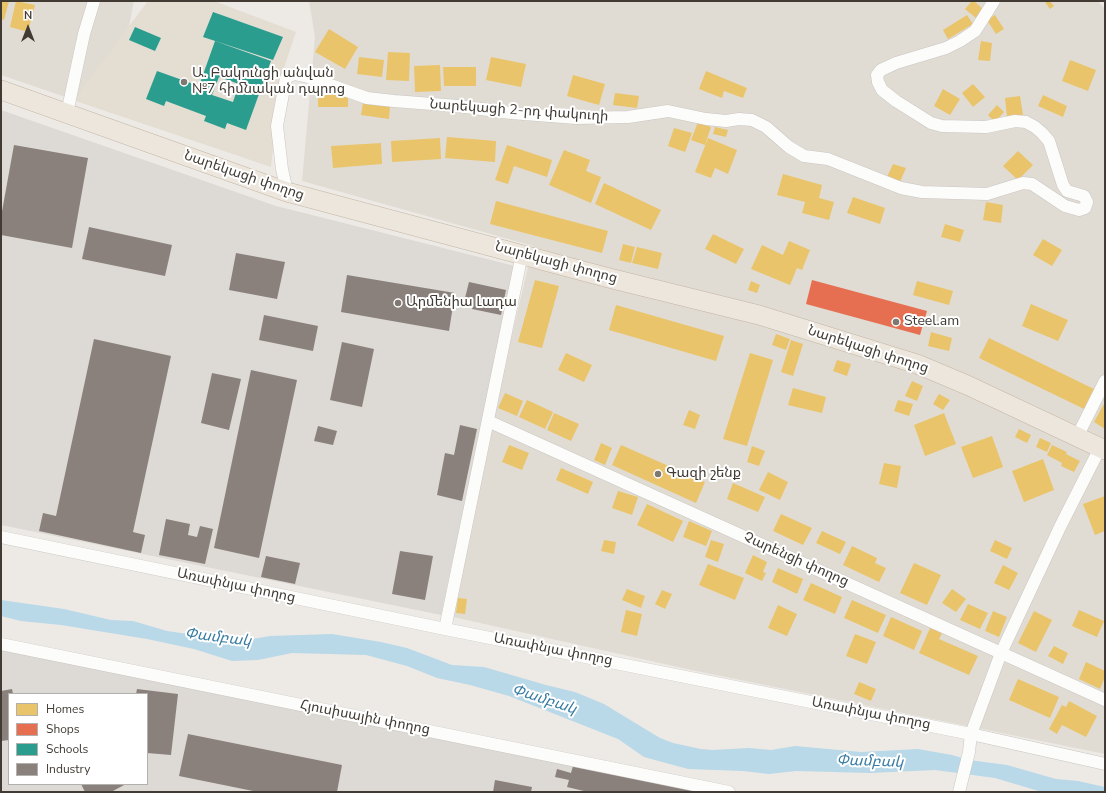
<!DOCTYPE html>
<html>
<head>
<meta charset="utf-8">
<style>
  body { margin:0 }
  #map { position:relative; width:1106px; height:793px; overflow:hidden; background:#edeae6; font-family:"Nunito Sans",sans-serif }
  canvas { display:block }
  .frame { position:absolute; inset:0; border:2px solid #413b34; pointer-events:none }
  .legend { position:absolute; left:8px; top:693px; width:140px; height:92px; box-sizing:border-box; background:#fff; border:1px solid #b3b1ae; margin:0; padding:5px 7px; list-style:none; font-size:12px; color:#413b34 }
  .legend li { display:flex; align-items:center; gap:8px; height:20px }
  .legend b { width:20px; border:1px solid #b3b1ae }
  .north { position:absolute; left:8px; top:8px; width:40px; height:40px; -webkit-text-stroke:3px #fff; paint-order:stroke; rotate:0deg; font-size:11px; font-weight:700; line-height:16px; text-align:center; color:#413b34 }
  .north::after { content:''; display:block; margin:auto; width:14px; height:18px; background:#413b34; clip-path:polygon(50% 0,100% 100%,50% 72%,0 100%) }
</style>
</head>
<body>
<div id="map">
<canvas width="1106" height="793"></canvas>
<div class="frame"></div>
<ul class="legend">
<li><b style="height:11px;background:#e9c46a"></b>Homes</li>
<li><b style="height:11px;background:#e76f51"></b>Shops</li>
<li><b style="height:11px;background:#2a9d8f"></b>Schools</li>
<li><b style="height:11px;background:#8a817c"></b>Industry</li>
</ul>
<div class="north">N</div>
</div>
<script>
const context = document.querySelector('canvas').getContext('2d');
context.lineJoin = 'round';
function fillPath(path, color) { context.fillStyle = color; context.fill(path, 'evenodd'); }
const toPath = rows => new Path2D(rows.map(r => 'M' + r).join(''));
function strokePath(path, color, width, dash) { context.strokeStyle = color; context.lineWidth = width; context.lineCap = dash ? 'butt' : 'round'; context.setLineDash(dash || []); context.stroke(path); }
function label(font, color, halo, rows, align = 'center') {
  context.font = font + ' "Nunito Sans","Noto Sans Armenian",sans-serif'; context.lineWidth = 4; context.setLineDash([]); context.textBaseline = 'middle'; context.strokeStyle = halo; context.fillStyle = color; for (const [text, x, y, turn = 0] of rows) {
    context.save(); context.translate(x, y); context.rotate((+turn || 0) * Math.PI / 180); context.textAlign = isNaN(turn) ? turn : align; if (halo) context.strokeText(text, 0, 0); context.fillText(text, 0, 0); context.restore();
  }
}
const residential = toPath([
  [1,1,134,1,112,113,1,75],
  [309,1,1098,1,1105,9,1105,754,696,671,453,617,489,432,533,246,302,181,315,37]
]);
const industrial = toPath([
  [1,110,276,206,515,266,441,615,1,525],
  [1,649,714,792,1,792],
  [9,694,147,694,147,784,9,784]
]);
const education = toPath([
  [148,1,214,1,296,32,281,77,271,167,76,101,83,87]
]);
const water = toPath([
  [1,600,64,609,111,620,133,621,167,631,209,637,223,637,247,640,270,636,332,634,381,642,407,648,452,665,484,667,546,685,575,692,604,704,660,738,673,743,701,749,712,750,749,748,771,750,795,746,861,752,918,749,952,755,969,760,1007,765,1056,779,1078,781,1105,787,1105,792,1042,792,995,778,935,770,870,773,796,771,769,774,743,771,688,769,644,757,618,739,509,696,470,685,437,678,407,666,366,655,292,653,258,660,232,661,194,649,147,639,61,625,21,621,1,616]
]);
const homes = toPath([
  [1,1,9,1,4,20,1,19],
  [16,1,35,5,28,32,10,27],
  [972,1,974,1,984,10,976,18,965,9],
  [1046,1,1050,1,1054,6,1050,9,1045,2],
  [967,15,973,24,948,39,943,30],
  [995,15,1004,29,996,34,987,20],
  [329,29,358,47,345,69,315,52],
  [981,41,992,43,990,61,978,60],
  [388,52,410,53,409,81,386,80],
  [359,57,384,60,382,77,357,74],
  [491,57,526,64,521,87,486,80],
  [1070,60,1096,70,1088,91,1062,81],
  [440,65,441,91,415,92,414,66],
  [443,67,476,67,476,86,444,86],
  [706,71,747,88,743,98,724,91,722,98,699,89],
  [573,75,605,84,599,105,567,96],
  [973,84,985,97,973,107,962,93],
  [943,89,960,99,950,115,934,106],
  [615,93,639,96,637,108,613,105],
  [318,94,348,95,348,107,318,107],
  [1043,95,1067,106,1063,117,1038,106],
  [1020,96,1023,115,1007,117,1005,98],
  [363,103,390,106,389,119,361,115],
  [997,105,1004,112,995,122,988,115],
  [698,122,711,127,705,145,691,140],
  [715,127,728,130,726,137,713,134],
  [674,128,692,133,685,152,668,146],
  [447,137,496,141,495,162,445,158],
  [440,138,441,159,392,162,391,141],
  [708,138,737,150,728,174,715,168,711,178,695,172],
  [381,143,382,164,333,168,331,146],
  [507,145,552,160,547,177,514,166,508,184,495,180],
  [564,150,590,160,586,171,601,177,591,203,549,185],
  [1018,151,1033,165,1018,180,1003,166],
  [893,164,906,168,900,182,887,177],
  [783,174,822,185,819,198,834,202,829,220,802,213,805,202,777,195],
  [604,183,661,210,651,230,595,204],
  [853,197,885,208,880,224,847,213],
  [496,201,608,231,602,253,490,224],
  [986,202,1003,205,1001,223,983,220],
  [945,224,964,230,960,242,941,237],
  [713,234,744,249,736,264,705,249],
  [1043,239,1062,250,1052,266,1033,255],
  [789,241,810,250,802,270,797,268,790,285,751,269,762,245,783,255],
  [623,244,635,247,631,263,619,260],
  [637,247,662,253,658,269,632,263],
  [535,280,559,286,542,348,518,342],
  [751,281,760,285,757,293,748,290],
  [917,281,953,291,949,305,913,295],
  [1031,304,1068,320,1058,341,1022,326],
  [616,305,724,336,716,361,609,330],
  [931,332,952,338,949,351,928,346],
  [776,334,790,339,786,350,772,345],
  [989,338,1094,389,1084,409,979,358],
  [791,340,803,344,793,376,781,372],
  [566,353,592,365,584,382,558,370],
  [750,353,773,360,747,446,723,439],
  [837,360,851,364,847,376,833,371],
  [912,381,923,386,917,401,905,396],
  [793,388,826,397,822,413,788,405],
  [505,393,523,401,517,416,498,408],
  [939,394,950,400,943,410,933,404],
  [527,400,553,412,545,429,519,417],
  [898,400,913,404,909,416,894,411],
  [1105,402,1105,429,1094,422],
  [689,410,700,415,695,429,683,425],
  [554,413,579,424,571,441,547,430],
  [944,413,956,444,925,456,914,425],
  [1019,429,1031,435,1027,443,1015,437],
  [992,436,1003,467,973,478,961,447],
  [1040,438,1051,443,1047,452,1036,447],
  [601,443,612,448,605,465,594,460],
  [509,445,529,453,522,470,502,462],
  [621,445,705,482,696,503,612,465],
  [1052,445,1067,452,1066,454,1080,461,1074,472,1061,466,1062,463,1047,455],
  [752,446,765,451,759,466,747,462],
  [1043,459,1054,490,1024,502,1012,471],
  [884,463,901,466,897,488,879,484],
  [561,468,593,482,588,494,556,480],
  [768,472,788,482,780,500,759,490],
  [733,483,765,497,758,512,727,499],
  [618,491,638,497,632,515,612,508],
  [1105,496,1105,531,1095,535,1083,504],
  [647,504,683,521,673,542,637,525],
  [781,514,812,528,803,545,773,531],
  [689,521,712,531,706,546,683,537],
  [822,531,846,542,840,554,816,543],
  [604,540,616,542,614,554,601,551],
  [711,540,724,544,718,562,705,557],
  [995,540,1012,548,1007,559,990,551],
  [852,546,877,558,875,563,886,568,879,582,843,565],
  [753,555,767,562,763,572,766,573,762,581,745,573],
  [914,563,941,575,927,605,900,593],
  [708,564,744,578,735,600,699,585],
  [1003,565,1018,573,1009,590,994,583],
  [778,568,803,579,797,594,772,582],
  [811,583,842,597,835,614,803,600],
  [627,589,645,596,641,608,622,600],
  [952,589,966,599,956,612,942,603],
  [662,590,672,594,665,609,655,604],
  [458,598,467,599,465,614,456,613],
  [852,600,886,615,878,633,844,618],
  [968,604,988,613,980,629,960,620],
  [778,605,797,614,787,636,768,628],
  [626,610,642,614,637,636,621,632],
  [1079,610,1104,621,1097,637,1072,626],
  [993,611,1007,617,999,637,985,631],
  [1034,611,1052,620,1036,652,1018,643],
  [891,617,922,631,914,650,883,636],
  [930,628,942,633,939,639,978,656,969,675,919,653],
  [855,634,876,642,867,664,846,656],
  [1054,646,1068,653,1063,664,1048,656],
  [1086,662,1105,671,1105,677,1100,689,1079,679],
  [1018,679,1059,697,1050,718,1009,700],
  [859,682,876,689,871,701,854,694],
  [1069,701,1097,716,1086,737,1062,725,1057,734,1049,729,1062,705,1066,707]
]);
const shops = toPath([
  [812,280,927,311,920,335,806,304]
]);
const schools = toPath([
  [213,12,283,37,273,60,203,37],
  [135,27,161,38,155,51,129,40],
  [215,41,271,61,246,130,227,123,225,129,204,121,206,116,166,101,164,106,146,99,157,71,199,86],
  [219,77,239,84,233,102,212,95]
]);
const industry = toPath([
  [14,145,88,158,72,248,1,235,1,217],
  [89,227,172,245,165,276,82,259],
  [236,253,285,262,277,299,229,290],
  [347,275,455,293,449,331,341,312],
  [469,282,506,290,501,315,472,309,473,300,465,298],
  [264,315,318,326,313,351,259,340],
  [94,339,171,356,133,532,145,535,141,553,39,531,43,513,56,516],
  [342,342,374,349,362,407,330,400],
  [251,370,297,380,259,558,214,548],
  [212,373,241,379,229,430,201,423],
  [460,425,477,429,462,501,437,495,445,453,454,455],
  [318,426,337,431,333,445,314,441],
  [166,519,190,524,188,535,197,537,200,526,213,529,205,564,159,555],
  [400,551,433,556,425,600,392,594],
  [266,556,300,563,295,584,261,577],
  [12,689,13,694,9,694,9,740,1,741,1,691],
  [137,689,178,694,171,755,147,753,147,694,136,694],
  [188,734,342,765,337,792,258,792,179,776],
  [573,766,691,790,690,792,588,792,567,787,569,780,555,777,557,769,571,773],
  [495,780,532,787,531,792,493,792],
  [81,784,126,784,111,792,85,792]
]);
const minor = toPath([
  [67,113,84,34,94,1],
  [287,192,282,169,277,126,286,78,294,74,308,77,367,98,394,101,458,106,511,113,576,118,628,117,668,111,706,119,726,121,739,119,752,120,766,127,789,147,804,156,828,159,901,188,922,192,987,194,1023,183,1032,184,1065,206,1079,210,1085,208,1087,202,1084,196,1067,191,1063,185,1049,141,1042,133,1035,127,1026,122,1015,121,986,127,942,126,931,123,896,101,882,90,878,82,877,75,881,70,896,63,946,48,960,41,975,31,994,1],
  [488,421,1105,700],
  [1077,437,1105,381],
  [1,537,445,629,971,734,1105,764],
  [445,629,522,254],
  [1,644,729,792],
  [959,792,969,752,971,734,1001,653,1060,527,1100,448]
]);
const trunk = toPath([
  [1,90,287,192,609,278,759,315,917,364,967,385,1105,450]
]);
const markers = [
  [184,82,4,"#7d7872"],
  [398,303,4,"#7d7872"],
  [896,322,4,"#7d7872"],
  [658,474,4,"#7d7872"]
];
const poiNames = [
  ["Ա. Բակունցի անվան",192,74],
  ["№7 հիմնական դպրոց",192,90],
  ["Արմենիա Լադա",406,303],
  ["Steel.am",904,322],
  ["Գազի շենք",666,474]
];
const streetNames = [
  ["Նարեկացի 2-րդ փակուղի",519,111,4],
  ["Նարեկացի փողոց",244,176,19],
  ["Նարեկացի փողոց",556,263,15],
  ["Նարեկացի փողոց",868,350,18],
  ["Չարենցի փողոց",796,560,24],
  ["Առափնյա փողոց",236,586,12],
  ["Առափնյա փողոց",553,650,11],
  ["Առափնյա փողոց",871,714,11],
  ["Հյուսիսային փողոց",365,718,11]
];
const waterNames = [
  ["Փամբակ",218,638,7],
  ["Փամբակ",544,700,18],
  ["Փամբակ",870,762,2]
];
fillPath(residential, '#e1dcd3');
fillPath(industrial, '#ddd9d4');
fillPath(education, '#e3ddd2');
fillPath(water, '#b9d8e8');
fillPath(homes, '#e9c46a');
fillPath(shops, '#e76f51');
fillPath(schools, '#2a9d8f');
fillPath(industry, '#8a817c');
strokePath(minor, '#c9c6c2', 13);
strokePath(trunk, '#c3b5a3', 20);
strokePath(minor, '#fcfcfb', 12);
strokePath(trunk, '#ece6dd', 19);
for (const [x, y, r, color] of markers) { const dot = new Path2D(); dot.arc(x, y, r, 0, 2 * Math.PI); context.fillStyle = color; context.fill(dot); strokePath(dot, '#fff', 1.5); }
label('14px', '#413b34', '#fff', poiNames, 'left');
label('14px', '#413b34', '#fff', streetNames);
label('italic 15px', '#377ca3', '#fff', waterNames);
</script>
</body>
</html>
